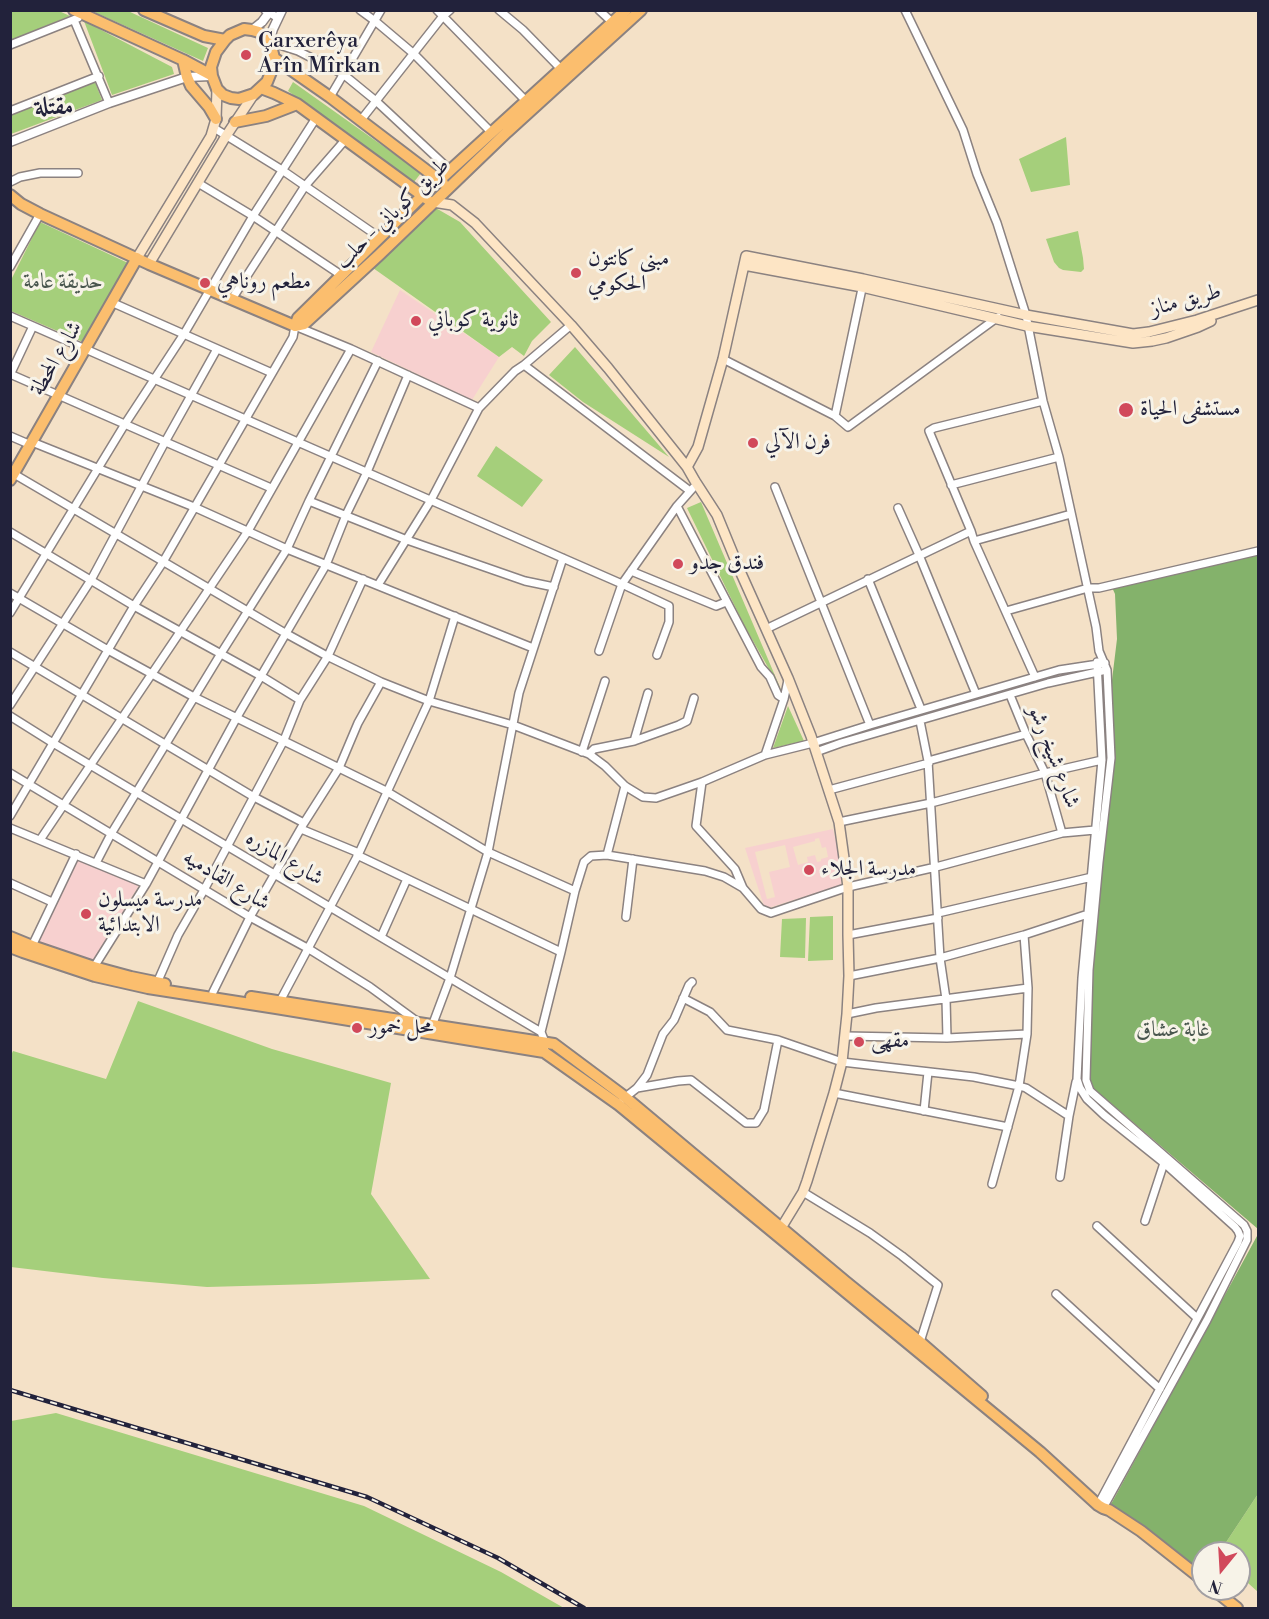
<!DOCTYPE html>
<html>
<head>
<meta charset="utf-8">
<style>
  body { margin:0 }
  #map { position:relative; width:1269px; height:1619px; overflow:hidden; background:#f4e1c7; font-family:"Libre Bodoni",serif }
  canvas { display:block }
  .frame { position:absolute; inset:0; border:12px solid #22223b; pointer-events:none }
  .north { position:absolute; left:1191px; top:1541px; width:60px; height:60px; box-sizing:border-box; background:#f7f3e8; border:2px solid #a29fa3; border-radius:50%; rotate:198deg; font-size:16px; font-weight:700; line-height:24px; text-align:center; color:#22223b }
  .north::after { content:''; display:block; margin:auto; width:21px; height:27px; background:#d1495b; clip-path:polygon(50% 0,100% 100%,50% 72%,0 100%) }
</style>
</head>
<body>
<div id="map">
<canvas width="1269" height="1619"></canvas>
<div class="frame"></div>
<div class="north">N</div>
</div>
<script>
const context = document.querySelector('canvas').getContext('2d');
context.lineJoin = 'round';
function fillPath(path, color) { context.fillStyle = color; context.fill(path, 'evenodd'); }
const toPath = rows => new Path2D(rows.map(r => 'M' + r).join(''));
function strokePath(path, color, width, dash) { context.strokeStyle = color; context.lineWidth = width; context.lineCap = dash ? 'butt' : 'round'; context.setLineDash(dash || []); context.stroke(path); }
function label(font, color, halo, rows, align = 'center') {
  context.font = font + ' "Libre Bodoni",Amiri,serif'; context.lineWidth = 6; context.setLineDash([]); context.textBaseline = 'middle'; context.strokeStyle = halo; context.fillStyle = color; for (const [text, x, y, turn = 0] of rows) {
    context.save(); context.translate(x, y); context.rotate((+turn || 0) * Math.PI / 180); context.textAlign = isNaN(turn) ? turn : align; if (halo) context.strokeText(text, 0, 0); context.fillText(text, 0, 0); context.restore();
  }
}
const built = toPath([
  [400,290,499,357,472,400,371,352],
  [833,829,842,868,841,885,765,909,745,848],
  [819,838,822,848,826,847,828,857,821,859,821,861,817,862,815,855,807,857,808,862,798,865,793,847,815,841,815,839],
  [785,845,790,867,769,872,775,897,767,899,755,852],
  [78,858,139,885,94,960,37,942]
]);
const green = toPath([
  [11,10,59,11,70,16,11,40],
  [92,11,128,11,208,48,203,61],
  [84,21,172,67,174,74,112,95],
  [95,82,102,100,11,134,11,115],
  [293,82,421,173,414,182,288,91],
  [1066,137,1070,185,1031,192,1019,159],
  [434,207,460,222,551,322,532,341,524,356,512,347,499,357,373,268],
  [40,222,128,263,83,342,11,311,11,280],
  [1078,231,1083,258,1084,269,1081,272,1063,270,1059,268,1054,262,1046,239],
  [575,347,669,457,583,402,549,375],
  [496,446,543,480,522,507,477,476],
  [701,502,782,692,744,625,687,508],
  [788,706,804,741,773,748],
  [833,916,833,960,808,961,810,917],
  [806,918,805,958,780,957,782,919],
  [138,1001,272,1049,391,1083,371,1194,430,1279,314,1284,207,1287,103,1278,11,1267,10,1057,13,1051,106,1079],
  [56,1413,364,1506,501,1572,564,1608,11,1608,11,1421],
  [1258,1494,1258,1592,1239,1575,1239,1553,1219,1553]
]);
const forest = toPath([
  [1258,547,1258,1494,1219,1553,1203,1553,1203,1576,1110,1506,1257,1236,1258,1229,1087,1083,1089,979,1113,758,1112,680,1117,639,1115,594,1110,583]
]);
const minor = toPath([
  [265,10,278,18],
  [360,10,375,21,414,54,491,132],
  [437,10,526,101],
  [499,10,523,30,561,69],
  [599,10,613,23],
  [905,10,963,130,977,174,997,223,1026,315,1043,401,1059,457,1096,627,1099,651,1107,670,1111,758,1099,862,1089,970,1086,1080,1090,1091,1244,1225,1247,1231,1247,1240,1207,1320,1103,1508],
  [74,20,109,103],
  [270,42,298,51,343,74,376,101,450,170],
  [10,45,78,18],
  [330,97,381,10],
  [10,111,99,76],
  [361,120,443,16,450,10],
  [214,128,282,170,379,237],
  [10,182,20,177,40,173,78,173],
  [198,183,253,216,341,275],
  [10,267,40,214],
  [232,299,305,186,346,139],
  [111,302,272,373],
  [10,316,622,584,669,606,669,622,657,655],
  [723,359,835,416,863,284],
  [524,365,571,325],
  [10,374,271,488],
  [10,375,33,326],
  [835,416,848,427,998,317],
  [10,436,31,445],
  [32,442,194,507,287,549,533,648],
  [14,474,285,633,327,656,381,682,429,701,513,725,589,754,605,766,625,786,643,797,656,798,702,782,765,755,813,743,870,725,1059,670,1105,663],
  [951,485,1059,457],
  [775,487,870,725],
  [309,501,407,540,525,581,554,587],
  [677,506,761,667,770,677,778,695,784,699],
  [898,508,919,555,976,694],
  [971,531,929,431,934,428,1043,401],
  [10,532,134,606,261,676,300,700],
  [974,541,1035,677],
  [631,571,716,606,726,602],
  [868,579,921,709],
  [378,585,431,500,479,408,515,371,524,365,690,491],
  [10,593,108,650,194,697,386,791,488,852,575,891],
  [1006,611,1088,588,1099,588,1258,551],
  [10,613,125,424,184,334,253,216,316,118],
  [766,629,971,531,974,541,1071,514],
  [599,651,622,584,677,506,693,488],
  [10,652,254,797,304,823],
  [1097,662,1102,760,1082,978,1077,1079,1080,1088,1087,1099,1104,1115,1164,1163,1235,1227,1238,1231,1240,1236,1238,1242,1098,1505],
  [1010,695,1026,734,1045,773,1062,833],
  [10,705,91,580,165,442,217,349],
  [10,716,53,743,541,1032],
  [920,721,928,761,940,958,946,999,947,1038,1027,1034],
  [634,741,648,693],
  [582,752,605,681],
  [816,752,841,743,1048,683,1102,671],
  [589,754,594,749,634,741,679,725,687,721,694,698],
  [765,755,784,699,788,680],
  [928,761,1026,734],
  [10,773,250,917,309,949,370,987,418,1022],
  [702,782,696,826,735,869,743,888],
  [829,790,929,763],
  [10,816,134,606,163,562,293,337,295,326,351,349,479,408],
  [839,822,931,803,1045,773,1102,760],
  [10,828,146,884],
  [301,829,359,853],
  [40,840,248,531,351,349],
  [357,855,561,952],
  [607,855,705,871,724,877,743,888,761,909,771,913,848,887,936,867,1062,833,1095,830],
  [96,863,111,834,220,655,287,549,309,501,378,361],
  [10,883,52,902],
  [938,913,1092,877],
  [626,917,633,859],
  [848,935,938,918],
  [381,937,407,879],
  [32,946,76,854],
  [94,967,146,884,237,717,326,565,346,515,367,472,408,375],
  [849,976,940,958,1024,935,1088,914],
  [155,984,157,983,178,935,204,890,284,740,300,700,328,656,363,579],
  [213,992,250,917,304,823,339,768,358,723,381,682],
  [683,998,710,1012,727,1030,778,1040,842,1062,974,1077,1019,1086,1026,1088,1069,1116,1076,1082],
  [279,1003,359,853,429,701,455,616],
  [847,1014,876,1008,1028,988],
  [432,1026,450,978,488,852,519,693,563,558],
  [846,1036,947,1038],
  [545,1046,545,1042,541,1032,561,952,575,891,584,862,591,856,607,855,625,786],
  [637,1088,678,1081,691,1080,746,1123,756,1123,764,1110,778,1040],
  [834,1093,1008,1127],
  [623,1099,637,1088,647,1075,663,1034,674,1020,689,985,692,982],
  [924,1111,928,1072],
  [1060,1177,1069,1116],
  [992,1184,1019,1086,1027,1034,1028,988,1024,935],
  [803,1192,870,1233,902,1256,938,1285,920,1342],
  [1145,1221,1164,1163],
  [1097,1226,1197,1318],
  [1056,1294,1160,1389]
]);
const tertiary = toPath([
  [252,30,262,22,271,10],
  [269,42,273,29,282,10],
  [10,142,109,103,187,77,211,76]
]);
const secondary = toPath([
  [433,202,452,205,475,223,571,325,608,368,687,467,695,481,717,515,740,571,788,678,811,736,839,822,848,887,848,935,849,976,847,1014,842,1062,834,1093,807,1181,803,1192,778,1233],
  [137,258,211,136,216,119,217,89],
  [149,264,226,136,254,94],
  [744,265,862,287,1027,326,1133,343,1152,341,1166,338,1198,327,1211,321],
  [687,467,698,447,723,359,746,256,863,279,1026,315,1133,334,1149,332,1197,320,1258,300]
]);
const primary = toPath([
  [74,10,183,60,211,75],
  [144,10,204,36,225,40],
  [244,29,252,30,259,32,270,42,274,58,273,67,267,82,254,94,239,99,231,98,223,95,217,89,212,76,211,67,216,52,225,40,230,35,244,29],
  [274,58,330,97,443,183],
  [183,60,187,77,191,86,209,107,216,119],
  [261,88,274,93,297,104,427,199],
  [235,122,266,116,297,104],
  [10,195,21,204,40,214,149,264,295,326],
  [295,326,304,324,379,255,507,132,641,10],
  [295,326,298,318,422,196,626,10],
  [10,480,137,258],
  [10,937,32,946,94,967,131,977,165,984],
  [10,947,23,952,95,976,148,988,276,1008,544,1052,619,1105,1040,1452,1098,1505,1103,1508,1109,1510,1141,1531,1203,1580],
  [251,997,554,1044,625,1097,846,1282,920,1342,982,1396],
  [1213,1589,1237,1608]
]);
const rail = toPath([
  [10,1390,367,1497,498,1558,584,1608]
]);
const markers = [
  [246,55,6,"#d1495b"],
  [576,273,6,"#d1495b"],
  [205,283,6,"#d1495b"],
  [416,321,6,"#d1495b"],
  [1126,410,8,"#d1495b"],
  [753,443,6,"#d1495b"],
  [678,564,6,"#d1495b"],
  [809,870,6,"#d1495b"],
  [86,914,6,"#d1495b"],
  [357,1028,6,"#d1495b"],
  [859,1042,6,"#d1495b"]
];
const poiNames = [
  ["Çarxerêya",258,42],
  ["Arîn Mîrkan",258,67],
  ["مبنى كانتون",588,260],
  ["الحكومي",588,285],
  ["مطعم روناهي",217,283],
  ["ثانوية كوباني",428,321],
  ["مستشفى الحياة",1140,410],
  ["فرن الآلي",765,443],
  ["فندق جدو",690,564],
  ["مدرسة الجلاء",821,870],
  ["مدرسة ميسلون",98,901],
  ["الابتدائية",98,926],
  ["محل خمور",369,1028],
  ["مقهى",871,1042]
];
const streetNames = [
  ["طريق كوباني - حلب",393,214,-44],
  ["طريق مناز",1186,301,-15],
  ["شارع المحطة",57,359,-60],
  ["شارع شيخ رشو",1053,757,69],
  ["شارع المازره",284,859,31],
  ["شارع القادميه",226,881,31]
];
const parkNames = [
  ["حديقة عامة",63,283],
  ["غابة عشاق",1173,1031]
];
const neighbourhoodNames = [
  ["مقتلة",54,108]
];
fillPath(built, '#f7d0cf');
fillPath(green, '#a5cf7b');
fillPath(forest, '#84b26b');
strokePath(minor, '#8b8281', 10);
strokePath(tertiary, '#8b8281', 11);
strokePath(secondary, '#8b8281', 12);
strokePath(primary, '#8b8281', 14);
strokePath(minor, '#fff', 7);
strokePath(tertiary, '#fff', 8);
strokePath(secondary, '#fde5c5', 9);
strokePath(primary, '#fbbe6e', 10);
strokePath(rail, '#22223b', 4.5);
strokePath(rail, '#f7f3e8', 2, [7]);
for (const [x, y, r, color] of markers) { const dot = new Path2D(); dot.arc(x, y, r, 0, 2 * Math.PI); context.fillStyle = color; context.fill(dot); strokePath(dot, '#f7f3e8', 2); }
label('22px', '#22223b', '#f7f3e8', poiNames, 'left');
label('22px', '#22223b', '#f7f3e8', streetNames);
label('22px', '#49564e', '#f7f3e8', parkNames);
label('bold 24px', '#22223b', '#f7f3e8', neighbourhoodNames);
</script>
</body>
</html>
